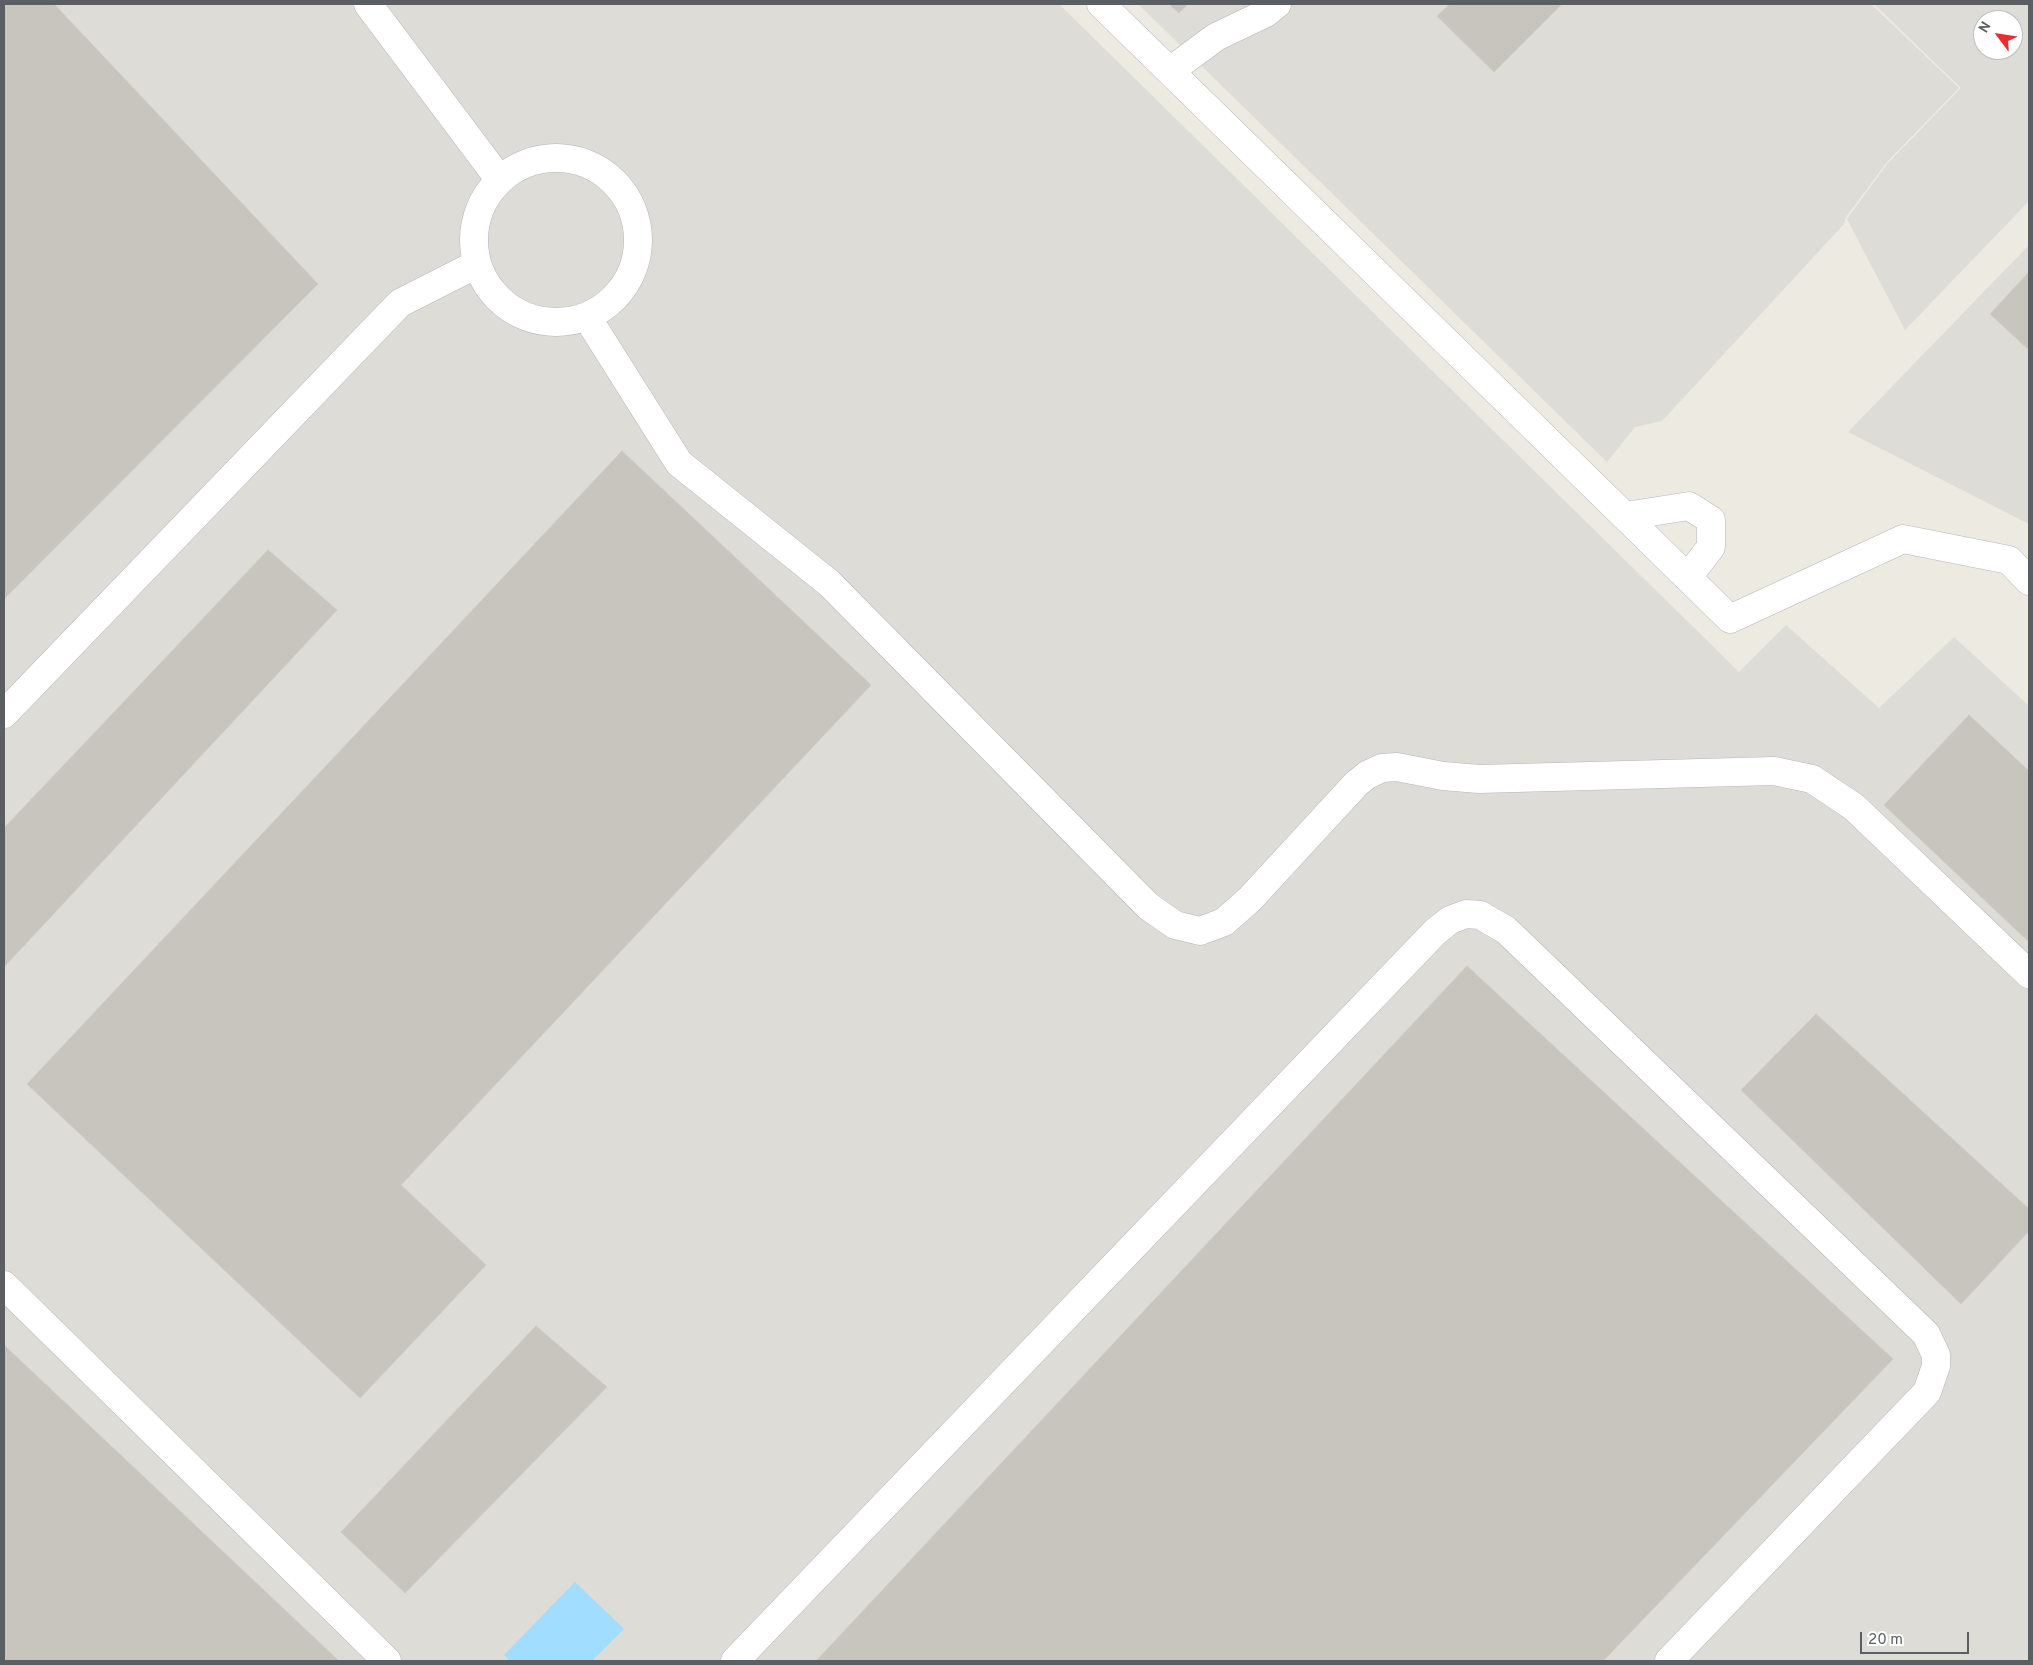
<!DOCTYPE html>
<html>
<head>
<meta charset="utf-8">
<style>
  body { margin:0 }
  #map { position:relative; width:2033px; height:1665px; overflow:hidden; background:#edeae2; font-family:Overpass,sans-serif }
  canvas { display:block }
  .frame { position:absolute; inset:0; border:5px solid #5a5f63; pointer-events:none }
  .north { position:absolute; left:1973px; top:10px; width:50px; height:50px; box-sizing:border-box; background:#fff; border:1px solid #bdbfc1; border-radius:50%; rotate:301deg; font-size:14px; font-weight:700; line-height:20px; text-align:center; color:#5a5f63 }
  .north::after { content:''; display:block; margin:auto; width:18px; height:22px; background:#ea2c2c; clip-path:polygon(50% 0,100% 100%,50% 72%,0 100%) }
  .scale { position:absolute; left:1860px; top:1632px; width:109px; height:22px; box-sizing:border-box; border:2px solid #5a5f63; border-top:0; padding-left:6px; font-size:15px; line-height:18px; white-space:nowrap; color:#5a5f63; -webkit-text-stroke:4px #fff; paint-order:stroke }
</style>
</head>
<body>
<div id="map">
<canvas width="2033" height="1665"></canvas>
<div class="frame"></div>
<div class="north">N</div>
<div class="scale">20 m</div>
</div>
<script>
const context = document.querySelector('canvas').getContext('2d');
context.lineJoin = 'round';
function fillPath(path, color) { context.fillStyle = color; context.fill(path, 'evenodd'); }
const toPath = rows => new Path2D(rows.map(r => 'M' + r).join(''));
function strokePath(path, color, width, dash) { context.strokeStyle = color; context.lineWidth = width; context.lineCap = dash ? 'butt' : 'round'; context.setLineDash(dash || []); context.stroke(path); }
const industrial = toPath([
  [4,4,1059,4,1739,672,1786,625,1879,708,1954,637,2029,706,2029,1661,4,1661],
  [1138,4,1871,4,1959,88,1887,162,1846,217,1844,224,1662,421,1635,427,1607,462],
  [1874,4,2029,4,2029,201,1905,330,1847,219,1888,163,1961,88],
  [1983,20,2013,20,2013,50,1983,50],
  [2029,245,2029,524,1848,432]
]);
const water = toPath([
  [575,1582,624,1629,592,1661,510,1661,504,1655]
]);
const building = toPath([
  [4,4,54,4,318,284,4,599,4,4],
  [1169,4,1188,4,1179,13,1169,4],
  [1450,4,1562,4,1494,72,1437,16,1450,4],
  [2029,272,2029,350,1990,314,2029,272],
  [622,451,871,685,401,1185,486,1265,360,1398,27,1084,622,451],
  [268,550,337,610,4,967,4,828,268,550],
  [1969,715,2029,771,2029,942,1884,805,1969,715],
  [1467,966,1893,1359,1603,1661,819,1661,817,1660,1467,966],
  [1816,1014,2029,1209,2029,1231,1961,1304,1741,1090,1816,1014],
  [536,1326,607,1387,405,1593,341,1532,536,1326],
  [4,1345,339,1661,4,1661,4,1345]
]);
const minor = toPath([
  [368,4,500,180],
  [1101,4,1730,619,1903,539,2009,560,2029,581],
  [1170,71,1216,37,1266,13,1277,4],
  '474 240a82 82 0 1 1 164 0a82 82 0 1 1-164 0Z',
  [587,317,679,463,829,583,1148,906,1175,925,1200,931,1224,922,1250,899,1356,784,1367,775,1382,768,1397,767,1443,776,1479,779,1774,771,1812,779,1854,807,2029,974],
  [1626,516,1689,506,1711,520,1711,547,1688,577],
  [4,714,400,303,477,264],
  [4,1285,387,1661],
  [735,1661,1435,932,1450,920,1466,914,1480,915,1506,930,1926,1334,1936,1355,1936,1366,1927,1392,1669,1661]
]);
fillPath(industrial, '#dedcd7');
fillPath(water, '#a1ddff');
fillPath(building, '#c8c5bf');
strokePath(building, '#d2cbc0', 1);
strokePath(minor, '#b3b6ba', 29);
strokePath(minor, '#fff', 28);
</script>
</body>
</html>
